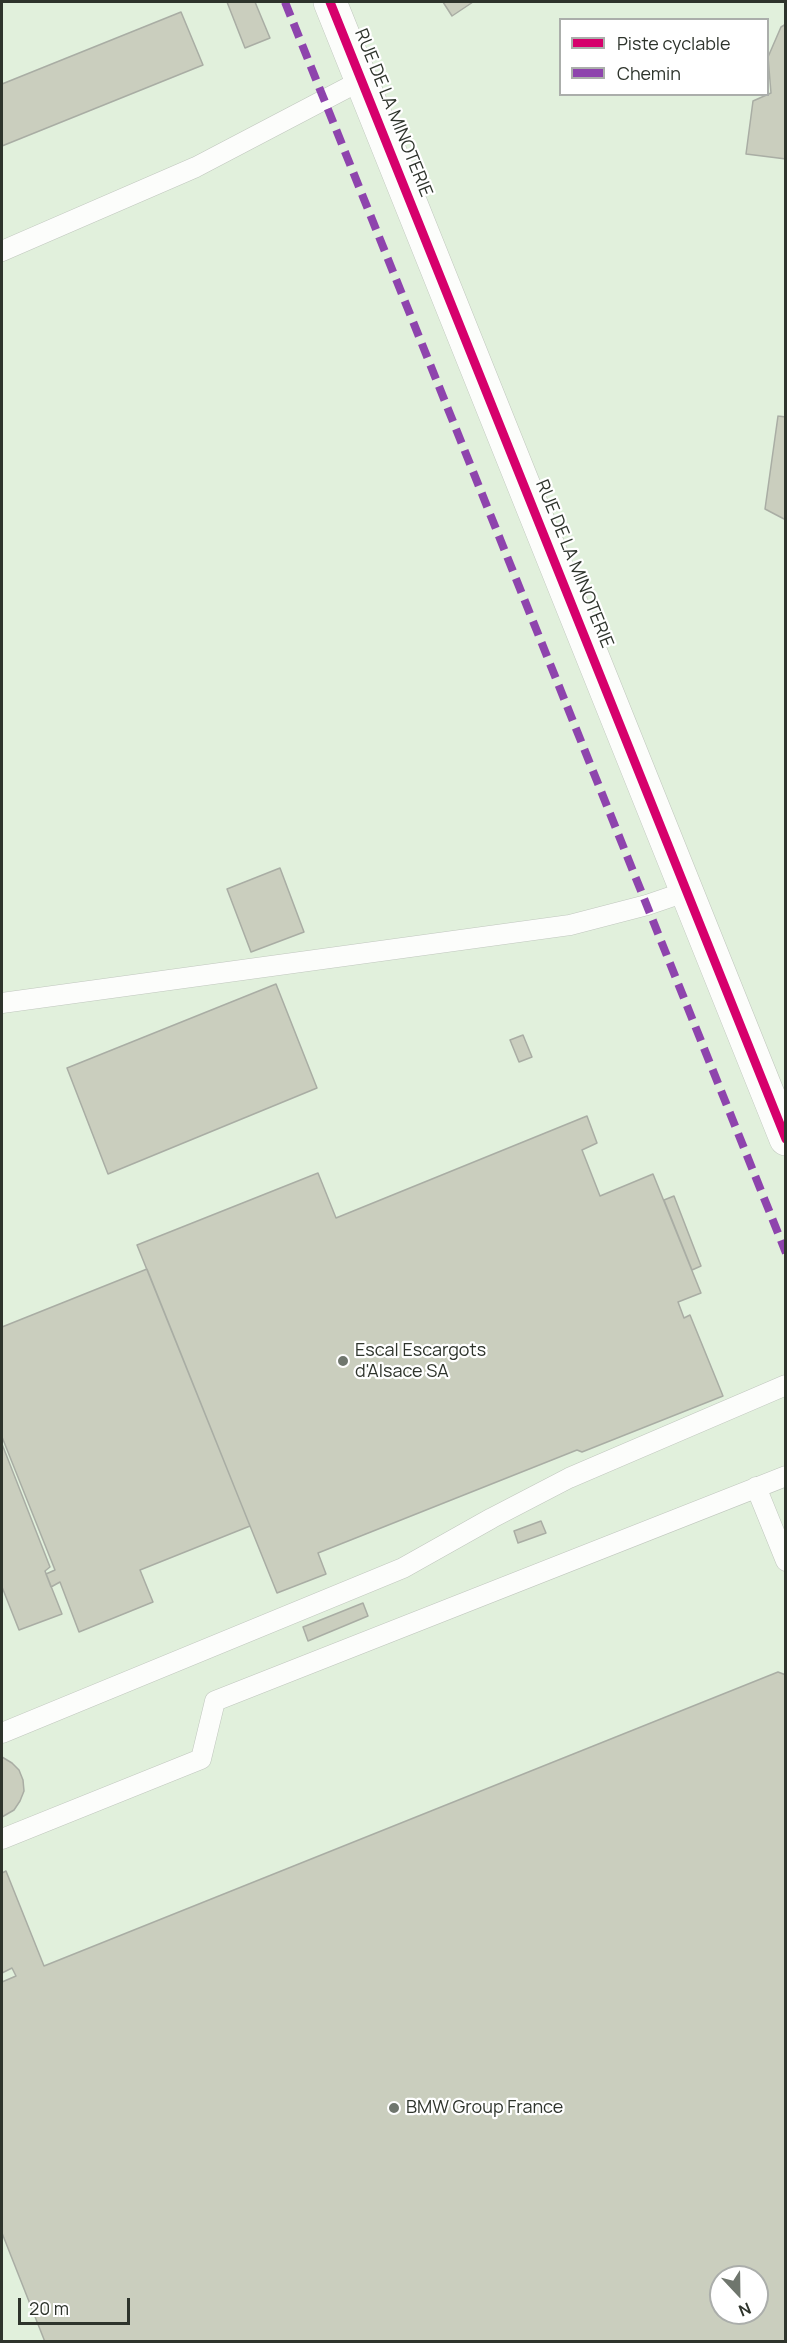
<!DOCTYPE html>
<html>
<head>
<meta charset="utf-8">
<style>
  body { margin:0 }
  #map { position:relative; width:787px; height:2343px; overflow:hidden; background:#e8f0e5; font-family:Manrope,sans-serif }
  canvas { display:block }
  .frame { position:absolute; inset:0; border:3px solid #2e342c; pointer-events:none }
  .legend { position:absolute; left:559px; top:18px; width:210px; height:78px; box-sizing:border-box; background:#fff; border:2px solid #abaeab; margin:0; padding:8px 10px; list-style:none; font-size:18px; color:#2e342c }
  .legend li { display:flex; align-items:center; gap:12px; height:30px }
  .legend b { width:30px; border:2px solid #abaeab }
  .north { position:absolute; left:709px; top:2265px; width:60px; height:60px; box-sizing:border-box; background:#fff; border:2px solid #abaeab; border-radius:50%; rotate:158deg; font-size:16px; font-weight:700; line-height:24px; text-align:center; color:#2e342c }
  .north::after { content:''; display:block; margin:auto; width:21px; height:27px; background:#6f766d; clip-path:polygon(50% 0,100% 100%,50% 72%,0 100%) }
  .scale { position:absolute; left:18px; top:2298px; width:112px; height:27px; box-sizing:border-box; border:3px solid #2e342c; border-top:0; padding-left:8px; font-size:18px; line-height:21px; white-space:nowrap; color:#2e342c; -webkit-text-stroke:4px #fff; paint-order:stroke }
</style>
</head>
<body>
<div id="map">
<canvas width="787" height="2343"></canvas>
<div class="frame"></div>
<ul class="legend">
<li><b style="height:8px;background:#d6006c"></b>Piste cyclable</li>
<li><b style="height:8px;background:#8e44ad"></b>Chemin</li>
</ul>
<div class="north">N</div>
<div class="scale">20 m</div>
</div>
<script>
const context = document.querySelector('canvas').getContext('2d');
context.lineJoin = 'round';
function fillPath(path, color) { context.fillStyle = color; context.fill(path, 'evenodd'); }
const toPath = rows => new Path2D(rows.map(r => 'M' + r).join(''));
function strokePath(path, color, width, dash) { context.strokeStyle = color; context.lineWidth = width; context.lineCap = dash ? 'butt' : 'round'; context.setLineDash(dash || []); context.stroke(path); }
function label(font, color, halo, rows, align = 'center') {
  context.font = font + ' Manrope,sans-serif'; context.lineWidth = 4.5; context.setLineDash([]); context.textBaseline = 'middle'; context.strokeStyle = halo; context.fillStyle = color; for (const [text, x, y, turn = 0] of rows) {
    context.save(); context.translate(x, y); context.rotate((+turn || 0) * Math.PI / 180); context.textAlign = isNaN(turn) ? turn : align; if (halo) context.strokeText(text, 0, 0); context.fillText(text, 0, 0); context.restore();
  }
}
const built = toPath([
  [2,2,785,2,785,2341,2,2342],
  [560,20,768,20,768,94,560,94],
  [721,2277,757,2277,757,2313,721,2313]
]);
const building = toPath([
  [227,2,255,2,270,38,245,48,227,2],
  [443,2,473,2,452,16,443,2],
  [181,12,203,65,2,146,2,84,181,12],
  [786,24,786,159,746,154,753,101,771,93,768,57,781,27,786,24],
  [778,416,786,417,786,520,765,509,778,416],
  [280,868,304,932,251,952,227,889,280,868],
  [276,984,317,1088,108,1174,67,1068,276,984],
  [523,1035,532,1057,519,1062,510,1040,523,1035],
  [587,1116,597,1143,582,1150,600,1196,653,1174,701,1293,678,1302,684,1318,690,1315,723,1396,582,1452,577,1450,318,1553,326,1574,277,1593,137,1245,318,1173,336,1218,587,1116],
  [674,1196,701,1266,692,1270,664,1200,674,1196],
  [147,1269,250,1526,140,1570,153,1602,79,1632,60,1582,51,1587,46,1574,55,1570,2,1437,2,1327,147,1269],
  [2,1444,50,1567,45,1571,62,1614,19,1630,2,1587,2,1444],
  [541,1521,546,1533,518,1543,514,1531,541,1521],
  [363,1603,368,1616,308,1641,303,1627,363,1603],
  [778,1672,786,1675,786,2342,45,2342,2,2233,2,1982,16,1976,12,1968,2,1973,2,1873,6,1871,44,1966,778,1672],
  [721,2277,757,2277,757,2313,721,2313,721,2277],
  [2,1757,12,1763,19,1770,23,1780,24,1791,20,1801,14,1810,2,1817,2,1757]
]);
const lane = toPath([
  [2,251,196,167,362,80],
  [2,1003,570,925,647,905,688,891],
  [756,1487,786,1561],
  [2,1733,403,1568,492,1518,569,1478,786,1385],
  [2,1839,201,1759,215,1701,786,1476]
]);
const street = toPath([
  [330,2,786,1139]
]);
const quiet = toPath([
  [285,2,786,1253]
]);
const cycleway = toPath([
  [330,2,786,1139]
]);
const markers = [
  [343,1361,6,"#6f766d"],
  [394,2108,6,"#6f766d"]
];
const streetNames = [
  ["RUE DE LA MINOTERIE",393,113,68],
  ["RUE DE LA MINOTERIE",574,564,68]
];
const poiNames = [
  ["Escal Escargots",355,1351],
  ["d'Alsace SA",355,1372],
  ["BMW Group France",406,2108]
];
fillPath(built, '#e1f0dc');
fillPath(building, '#cacebe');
strokePath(building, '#a9ada4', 1.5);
strokePath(lane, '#c0c7be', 21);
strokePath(street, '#c0c7be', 34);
strokePath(lane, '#fcfdfb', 20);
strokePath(street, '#fcfdfb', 33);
strokePath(quiet, '#8e44ad', 8, [15, 8]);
strokePath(cycleway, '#d6006c', 9);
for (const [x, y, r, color] of markers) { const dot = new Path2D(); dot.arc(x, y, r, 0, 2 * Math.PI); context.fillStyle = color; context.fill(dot); strokePath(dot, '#fff', 2); }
label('18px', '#2e342c', '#fff', streetNames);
label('18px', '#2e342c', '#fff', poiNames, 'left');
</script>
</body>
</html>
